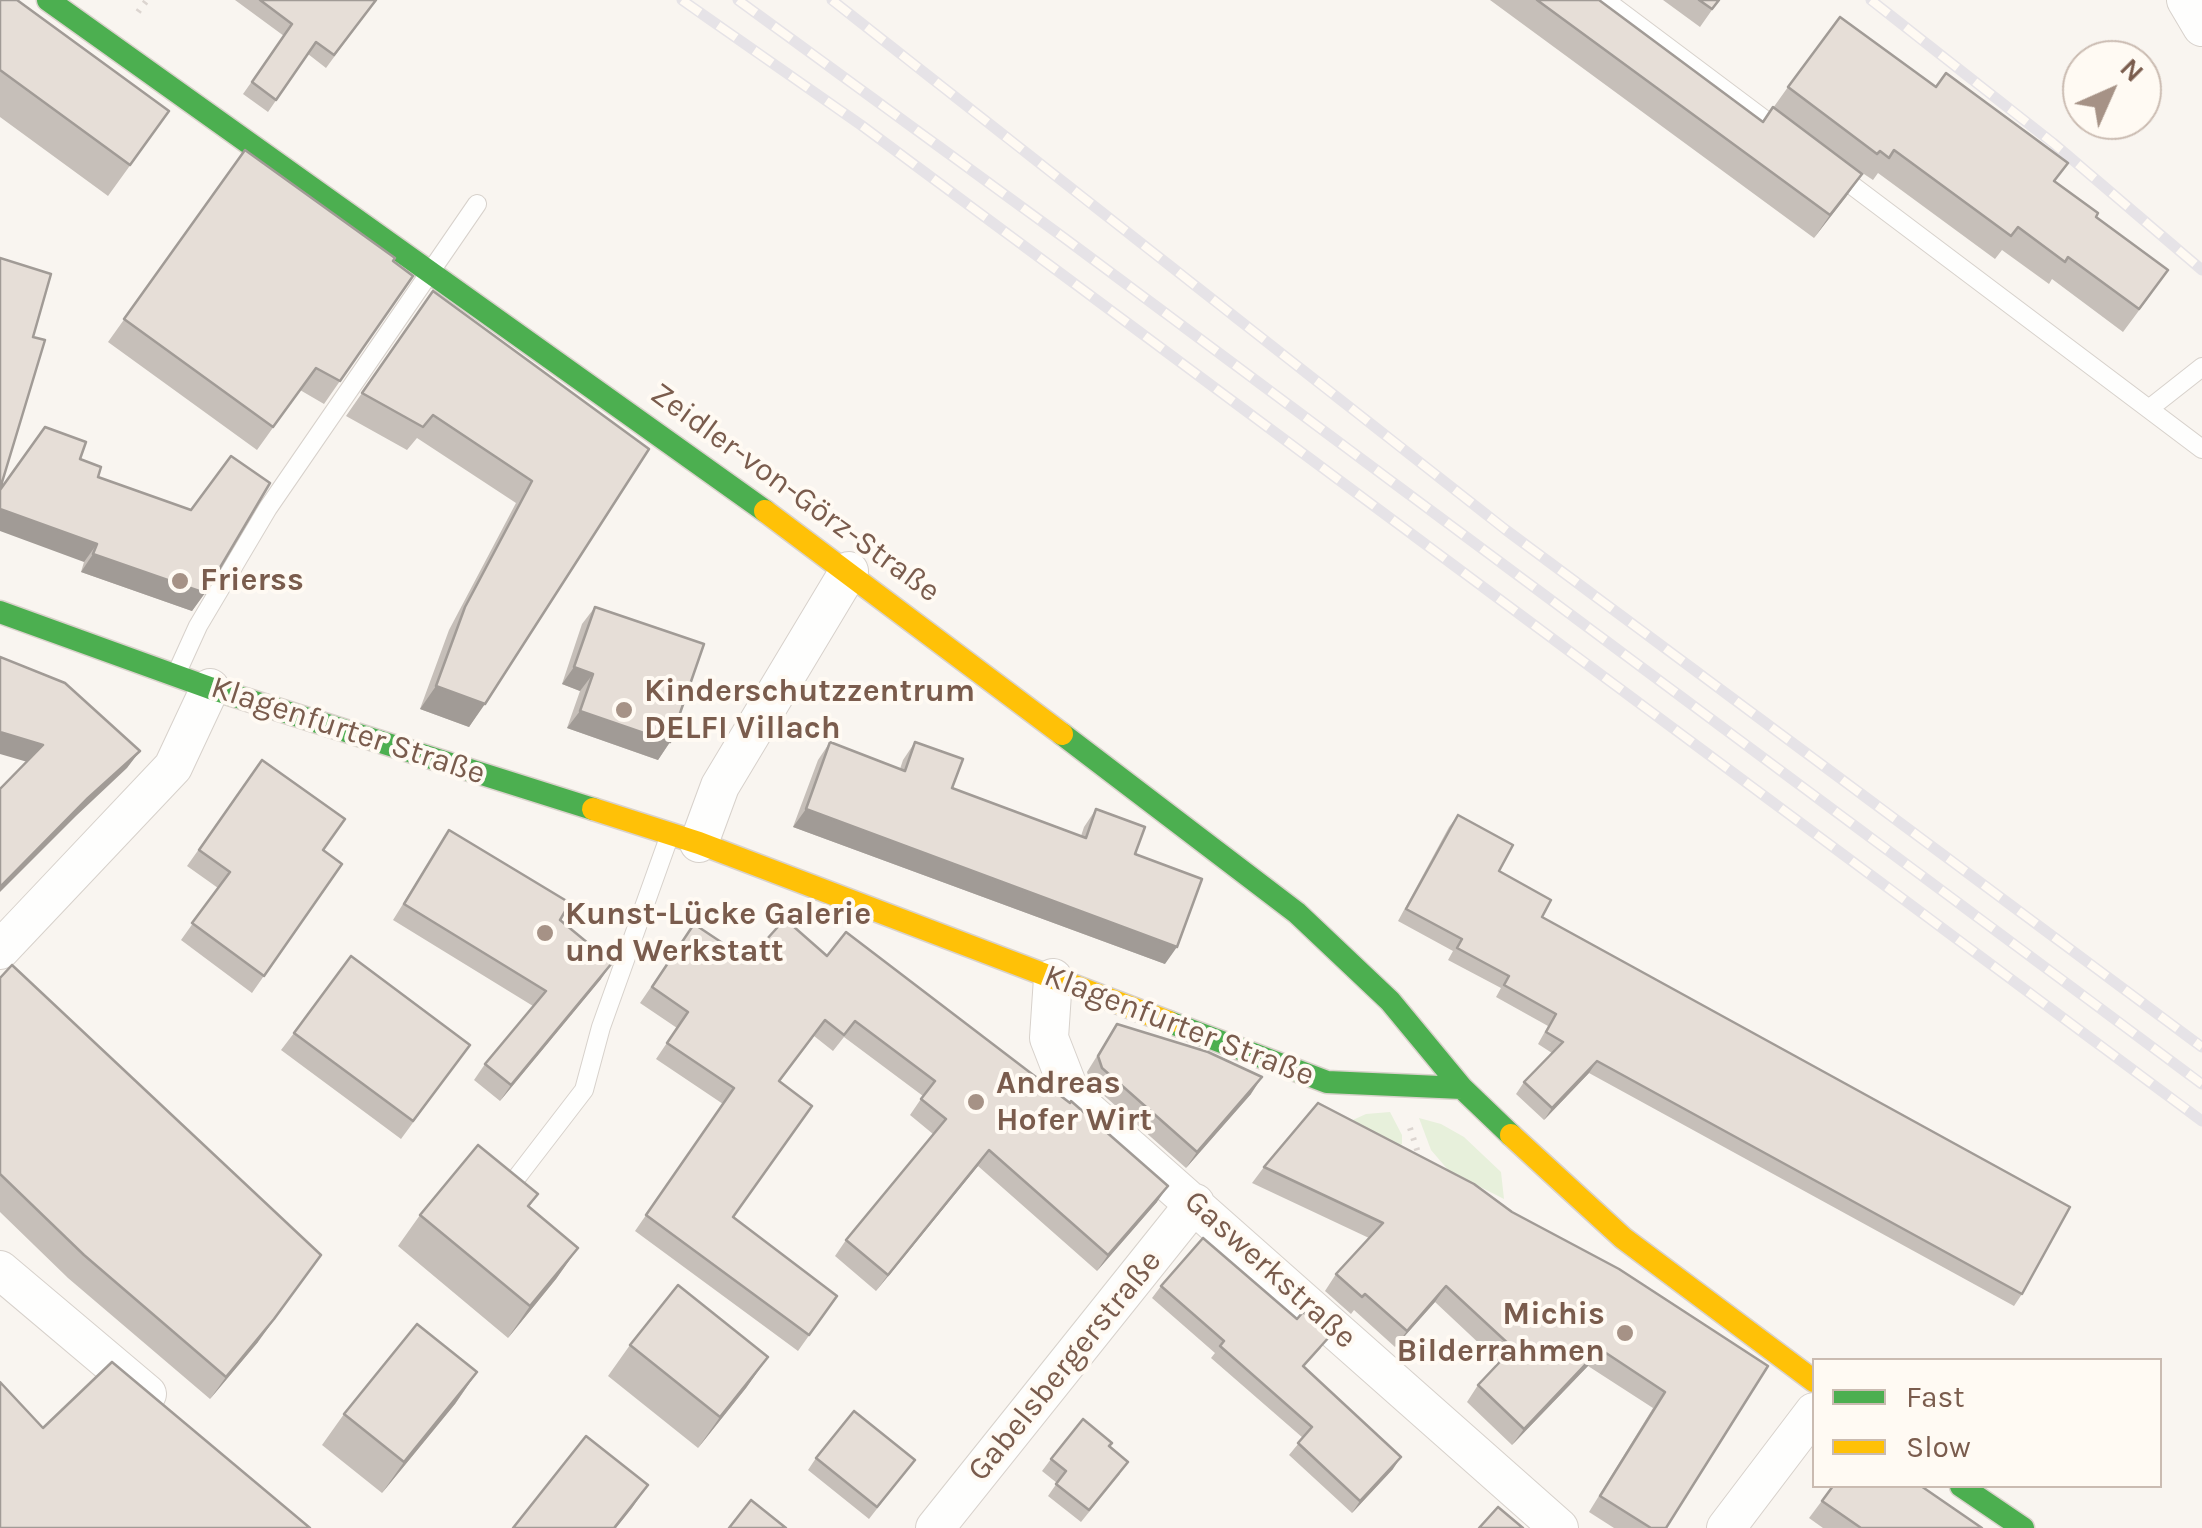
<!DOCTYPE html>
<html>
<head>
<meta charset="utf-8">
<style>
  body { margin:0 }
  #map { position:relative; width:2202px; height:1528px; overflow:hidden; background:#f9f5f0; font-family:Karla,sans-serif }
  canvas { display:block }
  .legend { position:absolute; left:1812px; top:1358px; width:350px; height:130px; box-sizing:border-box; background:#fffaf3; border:2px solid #cabbb1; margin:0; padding:12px 18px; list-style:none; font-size:30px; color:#7a5c4d }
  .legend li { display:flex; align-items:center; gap:20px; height:50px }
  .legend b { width:50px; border:2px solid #cabbb1 }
  .north { position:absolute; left:2062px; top:40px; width:100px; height:100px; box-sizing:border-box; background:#fffaf3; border:2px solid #cabbb1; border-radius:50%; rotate:45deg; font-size:28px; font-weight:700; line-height:40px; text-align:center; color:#7a5c4d }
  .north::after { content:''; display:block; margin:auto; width:35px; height:45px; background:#a69286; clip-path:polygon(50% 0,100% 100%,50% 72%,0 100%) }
</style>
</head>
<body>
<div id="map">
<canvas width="2202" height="1528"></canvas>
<ul class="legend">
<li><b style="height:12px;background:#4caf50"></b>Fast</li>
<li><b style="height:12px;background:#ffc107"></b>Slow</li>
</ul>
<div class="north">N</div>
</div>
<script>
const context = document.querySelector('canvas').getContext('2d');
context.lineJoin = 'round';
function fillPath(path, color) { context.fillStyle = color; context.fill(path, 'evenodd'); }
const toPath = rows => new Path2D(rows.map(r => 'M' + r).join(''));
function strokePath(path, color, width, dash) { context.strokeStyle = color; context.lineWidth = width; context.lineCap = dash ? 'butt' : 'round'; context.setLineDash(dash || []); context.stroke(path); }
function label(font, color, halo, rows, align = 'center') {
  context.font = font + ' Karla,sans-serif'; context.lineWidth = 8; context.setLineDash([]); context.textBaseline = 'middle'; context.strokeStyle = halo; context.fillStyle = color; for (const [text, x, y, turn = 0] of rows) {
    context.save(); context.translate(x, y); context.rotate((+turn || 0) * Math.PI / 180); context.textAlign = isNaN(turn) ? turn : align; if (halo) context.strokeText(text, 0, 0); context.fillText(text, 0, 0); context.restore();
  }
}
const green = toPath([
  [1390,1112,1402,1135,1402,1144,1393,1148,1344,1124,1366,1114],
  [1419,1118,1441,1124,1464,1137,1501,1172,1504,1199,1449,1171,1431,1150]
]);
const path = toPath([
  [138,12,147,0],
  [1410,1128,1420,1159]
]);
const lane = toPath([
  [1605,0,1781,132],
  [1837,174,2202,449],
  [2150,408,2202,367],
  [178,670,198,626,268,508,477,204],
  [514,1181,584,1090,601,1027,668,840]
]);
const street = toPath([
  [2186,0,2202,27],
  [699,843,720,786,849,571],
  [0,950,173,767,210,688],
  [1053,978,1049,1038,1072,1097,1559,1528],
  [0,1270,147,1394],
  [935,1528,1195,1203],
  [1726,1528,1814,1412]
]);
const fast = toPath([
  [48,0,765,511],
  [0,612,210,688,593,809],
  [1062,734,1297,913,1390,1001,1462,1088,1511,1135],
  [1169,1022,1327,1082,1462,1088],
  [1961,1486,2023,1528]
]);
const slow = toPath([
  [765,511,1062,734],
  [593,809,699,843,1169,1022],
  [1511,1135,1623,1238,1814,1381]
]);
const rail = toPath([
  [682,0,861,125,2202,1121],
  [738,0,1063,237,2202,1084],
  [832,0,1506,530,2202,1047],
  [1871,0,2053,143,2202,270]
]);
const wall = toPath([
  [0,0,147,142,108,196,0,117],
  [235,0,376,0,326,68,308,54,268,112,243,94,284,36],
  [1490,0,1599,0,1763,122,1788,87,2055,181,2096,217,2152,293,2123,332,2052,279,2049,284,2002,250,1995,259,1878,173,1873,180,1864,174,1860,176,1814,238],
  [1663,0,1719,0,1700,27],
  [245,150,413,276,324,404,300,390,257,450,108,342],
  [433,291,649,449,469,727,420,709,449,630,516,503,417,438,407,450,346,416],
  [80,459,205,593,192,611,81,572,84,562],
  [595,607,670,742,658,760,567,728,580,691,562,684,582,624],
  [830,742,900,769,903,760,915,742,952,788,1081,836,1084,827,1096,809,1135,854,1165,964,793,827,818,760],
  [262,760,323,850,342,864,252,993,181,940,218,888,187,866],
  [1458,815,1499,871,1542,917,2022,1294,2014,1306,1589,1073,1544,1120,1516,1094,1524,1082,1552,1053,1538,1044,1548,1026,1496,997,1501,988,1448,960,1453,951,1398,921,1449,827],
  [449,830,560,920,601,979,500,1101,474,1080,485,1064,533,1006,393,920],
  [694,924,748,960,827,956,1157,1202,1097,1271,978,1166,876,1291,835,1256,846,1240,933,1134,910,1115,923,1096,844,1037,833,1051,814,1036,780,1081,733,1217,837,1296,798,1351,635,1231,723,1104,656,1059,677,1028,640,1003],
  [0,978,258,1342,210,1399,68,1278,0,1212],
  [1117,1024,1251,1094,1186,1168,1091,1084,1087,1072],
  [294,1033,470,1045,401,1139,281,1050],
  [1264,1167,1512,1212,1768,1366,1666,1528,1614,1528,1589,1512,1653,1408,1588,1366,1512,1445,1467,1402,1478,1385,1500,1363,1435,1302,1395,1347,1354,1310,1351,1314,1325,1291,1336,1274,1369,1238,1252,1183],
  [538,1194,529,1207,578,1248,556,1279,508,1338,398,1246,420,1215],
  [1161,1286,1321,1348,1304,1367,1393,1469,1352,1513,1289,1455,1303,1438,1211,1358,1215,1353,1152,1298],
  [630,1345,768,1357,746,1388,698,1448,608,1376],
  [477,1372,455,1404,382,1493,322,1445,344,1414],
  [1109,1446,1120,1474,1081,1522,1048,1496,1057,1483,1042,1471,1051,1459],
  [816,1458,915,1460,869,1519,808,1470],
  [1833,1486,1982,1528,1823,1528,1809,1518]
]);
const shadedWall = toPath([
  [1862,174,1846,197,1814,238,1830,215],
  [0,509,97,544,84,562,0,531],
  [93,554,205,593,192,611,81,572],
  [574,667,593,674,580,691,562,684],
  [436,686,485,704,469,727,420,709],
  [580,711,670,742,658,760,567,728],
  [0,732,43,745,31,763,0,754],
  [140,751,127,768,76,816,0,892,0,887,88,798],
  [806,809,1177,947,1165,964,793,827],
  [612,963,601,979,500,1101,511,1085],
  [1597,1061,1589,1073,1544,1120,1552,1108],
  [1262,1077,1251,1094,1186,1168,1197,1152],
  [989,1150,978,1166,876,1291,888,1275],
  [1168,1186,1157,1202,1097,1271,1108,1255],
  [578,1248,556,1279,508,1338,530,1306],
  [321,1255,258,1342,210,1399,226,1377],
  [1446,1286,1435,1302,1395,1347,1407,1331],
  [1600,1349,1588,1366,1512,1445,1524,1429],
  [768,1357,746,1388,698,1448,720,1417],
  [477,1372,455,1404,382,1493,404,1462],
  [1401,1457,1393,1469,1352,1513,1360,1501],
  [648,1485,632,1508,616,1528,614,1528]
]);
const building = toPath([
  [0,0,17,0,169,111,130,165,0,70,0,0],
  [260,0,376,0,334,55,316,42,276,100,252,82,292,24,260,0],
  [1537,0,1599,0,1763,122,1773,107,1862,174,1830,215,1537,0],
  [1699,0,1719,0,1712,9,1699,0],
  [1840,17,1936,87,1946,73,2068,163,2054,181,2098,213,2096,217,2168,270,2139,309,2068,257,2065,262,2018,227,2011,236,1894,150,1889,158,1880,151,1877,154,1788,87,1840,17],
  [245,150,395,258,393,261,413,276,340,381,316,368,273,427,124,319,245,150],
  [0,258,51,274,33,337,45,340,0,489,0,258],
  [433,291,649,449,485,704,436,686,465,607,532,481,433,415,423,427,362,393,433,291],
  [45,427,86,442,80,459,101,467,98,477,191,510,231,456,270,483,205,593,93,554,97,544,0,509,0,490,45,427],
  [595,607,704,644,670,742,580,711,593,674,574,667,595,607],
  [0,657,65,683,140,751,88,798,0,887,0,789,43,745,0,732,0,657],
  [830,742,905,771,915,742,963,759,952,788,1086,838,1096,809,1145,827,1135,854,1202,879,1177,947,806,809,830,742],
  [262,760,345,819,323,850,342,864,264,976,192,923,230,872,199,850,262,760],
  [1458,815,1513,845,1499,871,1551,900,1542,917,2070,1207,2022,1294,1597,1061,1552,1108,1524,1082,1563,1042,1546,1032,1556,1014,1504,985,1509,976,1457,948,1462,939,1406,909,1458,815],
  [449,830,570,903,560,920,612,963,511,1085,485,1064,546,991,404,904,449,830],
  [785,919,827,956,846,932,1070,1103,1071,1101,1168,1186,1108,1255,989,1150,888,1275,846,1240,946,1119,921,1099,935,1081,855,1021,844,1035,825,1020,779,1081,812,1106,733,1217,837,1296,809,1335,646,1215,734,1088,667,1043,688,1012,652,987,694,924,748,960,785,919],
  [351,956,470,1045,413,1121,294,1033,351,956],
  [12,965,321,1255,274,1319,226,1377,84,1255,0,1174,0,978,12,965],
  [1117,1024,1208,1052,1262,1077,1197,1152,1102,1068,1098,1056,1117,1024],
  [1318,1103,1474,1184,1512,1212,1619,1269,1768,1366,1666,1528,1651,1528,1600,1496,1665,1392,1600,1349,1524,1429,1478,1385,1513,1348,1446,1286,1407,1331,1365,1294,1362,1297,1336,1274,1383,1223,1264,1167,1318,1103],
  [478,1145,538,1194,528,1206,578,1248,530,1306,420,1215,478,1145],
  [1203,1238,1297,1319,1303,1312,1330,1336,1303,1366,1401,1457,1360,1501,1298,1443,1312,1427,1220,1346,1224,1341,1161,1286,1203,1238],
  [678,1285,768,1357,720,1417,630,1345,678,1285],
  [417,1324,477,1372,404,1462,344,1414,417,1324],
  [112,1362,310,1528,0,1528,0,1382,43,1428,112,1362],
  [854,1411,915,1460,877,1507,816,1458,854,1411],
  [1083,1419,1112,1443,1109,1446,1128,1462,1089,1510,1056,1484,1066,1471,1051,1459,1083,1419],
  [586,1436,648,1485,614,1528,513,1528,586,1436],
  [1833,1486,1921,1486,1982,1528,1861,1528,1822,1501,1833,1486],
  [751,1500,786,1528,729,1528,751,1500],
  [1498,1507,1523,1528,1479,1528,1498,1507]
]);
const markers = [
  [180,581,10,"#a69286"],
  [624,710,10,"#a69286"],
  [545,933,10,"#a69286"],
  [976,1102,10,"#a69286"],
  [1625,1333,10,"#a69286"]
];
const streetNames = [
  ["Zeidler-von-Görz-Straße",795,493,36],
  ["Klagenfurter Straße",348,731,18],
  ["Klagenfurter Straße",1179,1026,21],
  ["Gaswerkstraße",1270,1270,42],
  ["Gabelsbergerstraße",1065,1366,-51]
];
const poiNames = [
  ["Frierss",200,581],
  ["Kinderschutzzentrum",644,692],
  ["DELFI Villach",644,729],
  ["Kunst-Lücke Galerie",565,915],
  ["und Werkstatt",565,952],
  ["Andreas",996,1084],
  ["Hofer Wirt",996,1121],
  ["Michis",1605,1315,"right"],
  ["Bilderrahmen",1605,1352,"right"]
];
fillPath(green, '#e7f0db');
strokePath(lane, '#d7d1cb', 20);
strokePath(street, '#d7d1cb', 40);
strokePath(fast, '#d9d2cb', 25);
strokePath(slow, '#d9d2cb', 25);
strokePath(path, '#dcd5d0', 6, [2.5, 8]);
strokePath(lane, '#fefefd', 18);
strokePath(street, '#fefefd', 38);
strokePath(fast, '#4caf50', 22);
strokePath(slow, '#ffc107', 22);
strokePath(rail, '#e6e3e7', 11);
strokePath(rail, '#fffaf3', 8, [22]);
fillPath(wall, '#c6bfb9');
fillPath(shadedWall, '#a19b96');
fillPath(building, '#e6ded7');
strokePath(building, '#a19b96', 2.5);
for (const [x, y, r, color] of markers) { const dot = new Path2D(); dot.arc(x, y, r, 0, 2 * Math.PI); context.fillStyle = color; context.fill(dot); strokePath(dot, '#fffaf3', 4); }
label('32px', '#7a5c4d', '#fffaf3', streetNames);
label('bold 32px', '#7a5c4d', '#fffaf3', poiNames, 'left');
</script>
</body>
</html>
